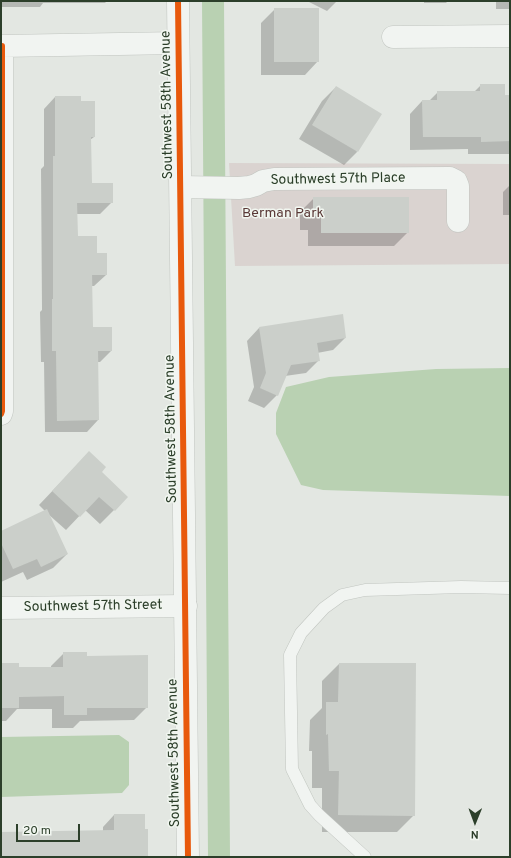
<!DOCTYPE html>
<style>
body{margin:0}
#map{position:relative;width:511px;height:858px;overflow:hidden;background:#e3e7e2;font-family:Overpass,sans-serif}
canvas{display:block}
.frame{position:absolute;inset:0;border:2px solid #2c3f2a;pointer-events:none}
.north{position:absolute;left:455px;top:802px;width:40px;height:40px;-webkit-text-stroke:3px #f1f6f0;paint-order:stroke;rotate:181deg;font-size:11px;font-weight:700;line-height:16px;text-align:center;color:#2c3f2a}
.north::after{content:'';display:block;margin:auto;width:14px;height:18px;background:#2c3f2a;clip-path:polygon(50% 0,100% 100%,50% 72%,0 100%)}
.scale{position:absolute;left:16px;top:824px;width:64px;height:18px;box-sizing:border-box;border:2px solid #2c3f2a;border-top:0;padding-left:5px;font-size:12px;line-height:14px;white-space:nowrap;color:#2c3f2a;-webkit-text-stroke:3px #f1f6f0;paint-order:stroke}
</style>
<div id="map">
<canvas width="511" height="858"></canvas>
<div class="frame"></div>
<div class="north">N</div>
<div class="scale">20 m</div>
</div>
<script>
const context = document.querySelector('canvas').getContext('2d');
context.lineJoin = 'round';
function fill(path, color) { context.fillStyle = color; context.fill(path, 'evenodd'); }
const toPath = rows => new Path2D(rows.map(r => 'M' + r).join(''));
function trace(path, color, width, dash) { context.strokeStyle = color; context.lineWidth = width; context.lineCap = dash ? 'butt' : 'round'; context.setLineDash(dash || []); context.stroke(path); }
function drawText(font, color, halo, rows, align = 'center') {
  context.font = font + ' Overpass,sans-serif'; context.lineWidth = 3; context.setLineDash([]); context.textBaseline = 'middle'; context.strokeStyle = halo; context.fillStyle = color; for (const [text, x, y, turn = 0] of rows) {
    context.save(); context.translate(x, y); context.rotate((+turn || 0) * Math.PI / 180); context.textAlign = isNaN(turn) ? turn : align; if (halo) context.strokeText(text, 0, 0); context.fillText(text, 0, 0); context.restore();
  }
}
fill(toPath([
 [229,163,510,164,510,264,235,266]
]), '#dad3d0');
fill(toPath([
 [510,368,510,496,323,490,301,485,276,434,276,413,286,387,329,377,436,369],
 [119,735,129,742,129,785,122,793,1,797,1,737]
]), '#b9d1b2');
fill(toPath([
 [1,1,107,1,105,3,43,3,40,7,1,7],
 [307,1,337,1,327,11],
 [424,1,448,1,446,3,424,3],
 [496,1,510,1,510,9,496,9],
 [275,9,318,61,305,75,261,75,261,23],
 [481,85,504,96,510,96,510,154,468,154,468,149,410,150,410,114,422,101,429,101,438,92,474,92],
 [336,87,357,152,344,165,299,139,322,101],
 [55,97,80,102,94,137,90,140,91,184,112,202,100,214,76,214,77,237,96,254,106,275,94,286,91,286,92,328,111,351,100,362,97,362,98,420,87,432,45,432,44,362,41,362,40,312,42,310,41,169,44,166,44,109],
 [510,185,510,215,503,215,503,192],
 [314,198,408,232,394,246,308,246,308,230,300,230,300,212],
 [259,328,345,338,333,350,317,353,319,360,306,373,285,376,277,395,264,408,248,401,254,387,247,341],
 [76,466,100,472,127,497,100,524,85,510,66,530,48,514,67,554,53,568,27,580,23,572,1,582,1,532,45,511,39,505],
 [64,653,86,657,147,707,134,720,80,721,73,728,52,728,52,709,17,709,6,721,1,721,1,664,18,668,51,668,51,666],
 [339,664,415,664,414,815,397,832,322,832,322,788,312,788,312,751,309,751,310,720,322,708,322,681],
 [114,815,144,830,147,857,1,857,1,833,103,831,103,827]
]), '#0003');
trace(toPath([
 [213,1,219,857]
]), '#b9d1b2', 22);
fill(toPath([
 [274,8,319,8,319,62,274,62],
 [480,84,505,84,505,95,510,95,510,141,481,142,481,137,423,137,422,100,437,100,437,91,480,91],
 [336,86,382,114,358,152,312,125],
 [55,96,81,96,81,101,95,101,95,137,91,137,92,183,113,183,113,203,77,203,78,236,97,236,97,253,107,253,107,275,92,275,93,327,112,327,112,351,98,351,99,420,57,421,56,351,52,351,52,299,53,299,53,156,55,156],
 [313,197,409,197,409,233,321,233,321,216,313,216],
 [343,314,346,338,317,343,320,361,291,365,278,396,260,388,266,373,259,327],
 [89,451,106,467,102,472,128,497,115,511,99,497,80,517,52,491],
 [47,509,68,554,41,567,37,559,13,569,1,543,1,531],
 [63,652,87,652,87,656,148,655,148,708,87,708,87,715,64,715,64,696,19,697,19,708,1,708,1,663,19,663,19,667,63,667],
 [339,663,416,663,415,816,338,815,339,771,329,771,328,734,326,735,326,702,338,702],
 [114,814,145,814,145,829,148,829,148,857,1,857,1,832,114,830]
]), '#cbcfca');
const service = toPath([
 [365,857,319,815,310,805,292,769,290,655,301,633,324,608,342,595,365,590,461,587,510,588]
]);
const minor = toPath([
 [393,37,510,36],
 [1,46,178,43],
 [181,187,239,188,249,187,256,185,263,181,274,179,450,178,456,181,458,186,458,221],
 [1,414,2,411,2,46],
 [1,608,186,606]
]);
const tertiary = toPath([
 [178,1,188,857]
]);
trace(service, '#c1c5c0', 13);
trace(minor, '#c1c5c0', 23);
trace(tertiary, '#c1c5c0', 23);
trace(service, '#f1f4f1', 12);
trace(minor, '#f1f4f1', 22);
trace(tertiary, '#f1f4f1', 22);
trace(toPath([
 [178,1,188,857],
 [1,414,2,411,2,46]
]), '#e8590c', 6);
drawText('14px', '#2c3f2a', '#f1f6f0', [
 ["Southwest 58th Avenue",168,105,-91],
 ["Southwest 57th Place",338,180,-1],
 ["Southwest 58th Avenue",172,429,-91],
 ["Southwest 57th Street",93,607,-1],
 ["Southwest 58th Avenue",175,753,-91]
]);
drawText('14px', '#5a3937', '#f1f6f0', [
 ["Berman Park",283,214]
]);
</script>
